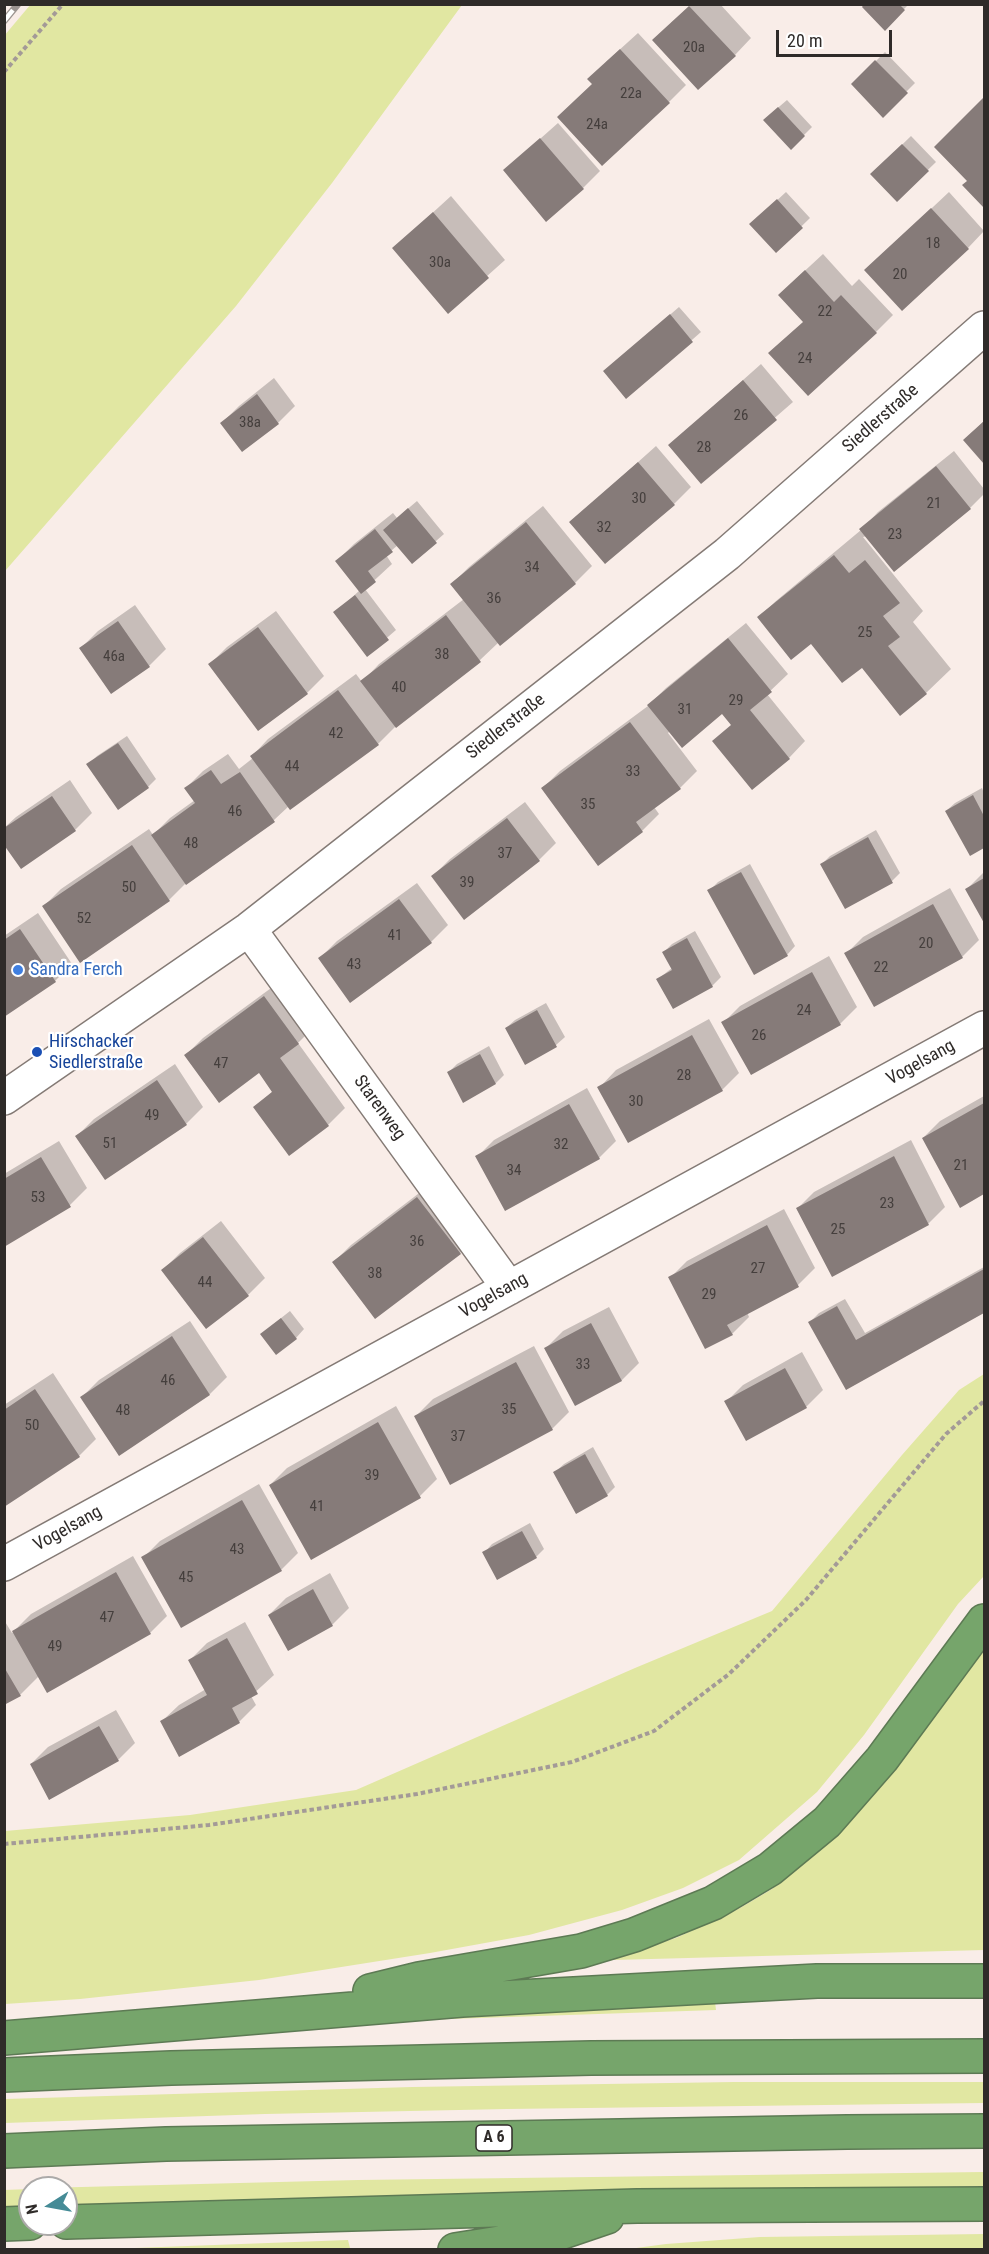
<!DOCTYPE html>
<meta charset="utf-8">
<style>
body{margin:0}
#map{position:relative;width:989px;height:2254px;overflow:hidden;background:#f9ede8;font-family:"Roboto Condensed",sans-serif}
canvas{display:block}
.frame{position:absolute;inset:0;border:6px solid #2f2b29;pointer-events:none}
.north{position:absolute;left:18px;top:2176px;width:60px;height:60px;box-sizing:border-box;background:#fff;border:2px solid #acaaa9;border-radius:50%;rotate:259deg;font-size:16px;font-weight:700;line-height:24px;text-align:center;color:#2f2b29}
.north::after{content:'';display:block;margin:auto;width:21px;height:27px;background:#458b96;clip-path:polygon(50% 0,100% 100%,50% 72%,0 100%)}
.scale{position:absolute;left:776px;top:30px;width:116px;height:27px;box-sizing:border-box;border:3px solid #2f2b29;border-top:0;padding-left:8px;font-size:18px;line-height:21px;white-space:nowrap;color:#2f2b29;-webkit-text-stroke:4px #fff;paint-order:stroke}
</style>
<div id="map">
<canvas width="989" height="2254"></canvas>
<div class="frame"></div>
<div class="north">N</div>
<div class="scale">20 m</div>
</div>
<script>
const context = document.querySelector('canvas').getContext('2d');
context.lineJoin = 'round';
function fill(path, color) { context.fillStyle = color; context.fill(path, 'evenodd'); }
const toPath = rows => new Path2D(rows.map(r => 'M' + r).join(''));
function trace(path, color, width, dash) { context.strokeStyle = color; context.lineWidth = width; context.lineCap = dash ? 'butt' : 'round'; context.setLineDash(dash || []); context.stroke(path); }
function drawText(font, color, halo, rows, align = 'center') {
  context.font = font + ' "Roboto Condensed",sans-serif'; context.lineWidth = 4.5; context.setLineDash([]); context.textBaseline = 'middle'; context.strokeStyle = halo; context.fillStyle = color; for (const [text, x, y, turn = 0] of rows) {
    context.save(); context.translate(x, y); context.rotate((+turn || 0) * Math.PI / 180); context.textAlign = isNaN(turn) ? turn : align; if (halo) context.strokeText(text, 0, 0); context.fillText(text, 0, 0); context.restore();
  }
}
fill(toPath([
 [31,4,462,5,332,183,236,306,5,571,4,36],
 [984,1374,984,1576,958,1604,864,1735,817,1792,739,1860,683,1888,622,1910,529,1935,430,1953,259,1980,80,1999,5,2004,5,1831,190,1815,356,1790,635,1668,772,1611,902,1455,959,1390],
 [984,1639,984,1950,614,1960,614,1957,676,1938,740,1908,772,1889,819,1851,842,1828],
 [715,2002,716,2010,421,2020,423,2015],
 [734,2082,984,2082,984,2103,507,2109,265,2114,5,2123,5,2099,412,2087],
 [984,2172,984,2191,66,2207,66,2188,42,2188,358,2180],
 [30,2189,30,2209,5,2209,4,2190],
 [984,2234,984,2250,629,2249,666,2244,760,2237],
 [348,2240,350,2248,340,2250,108,2249]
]), '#e1e7a2');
fill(toPath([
 [692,4,720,4,751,38,735,55,671,23],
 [866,4,909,4,904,9],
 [638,33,686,85,669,102,594,84,606,62],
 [885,52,915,83,883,115,853,84],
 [984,99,984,206,964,185,969,180,936,147],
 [787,100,812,127,791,148,773,112],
 [558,123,600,171,583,188,505,170],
 [911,136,936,162,897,200,872,174],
 [786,192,810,218,776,251,760,216],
 [949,192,984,231,968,248,884,253],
 [451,196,505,260,448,311,394,248],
 [823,254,852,286,859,279,893,315,876,332,804,321,797,278],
 [679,307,701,332,627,397,614,363],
 [761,364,793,402,701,482,670,445],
 [274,378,295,406,278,423,243,450,222,423,239,406],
 [984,421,984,462,965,440],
 [656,446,691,487,674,504,571,522],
 [954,451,984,489,984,494,970,508,863,537,923,611,913,622,951,669,926,693,862,666,759,617,776,601,861,530,878,512],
 [417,501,444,534,412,562,398,545,386,555,392,564,365,589,396,630,367,655,335,613,360,590,337,561,354,544,393,513,397,518],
 [543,506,592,566,575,583,499,642,480,660,396,726,378,744,289,806,274,820,186,883,169,900,44,906,61,889,149,829,153,835,170,818,195,800,186,788,203,771,228,754,239,769,253,758,252,756,268,739,356,674,362,682,379,664,464,599,452,584,469,567],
 [135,605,166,649,149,666,81,648,98,631],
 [276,611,324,676,307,693,210,664,227,647],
 [746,623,788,674,767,694,805,741,789,758,732,724,723,712,670,731,668,733,697,771,680,788,654,807,659,814,642,831,543,788,560,771,648,706,666,688],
 [127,736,156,779,148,787,88,765,97,756],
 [70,780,92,813,75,830,4,828,16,817],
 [982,788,984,793,984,846,970,854,946,811,955,803],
 [525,802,556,843,539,860,465,917,433,876,450,859],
 [876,830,900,873,892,881,822,864,830,856],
 [750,864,795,946,787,955,709,891,718,882],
 [984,872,984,920,967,889],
 [417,883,448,925,431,942,320,958,337,941],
 [950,888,979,940,962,957,846,954,863,937],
 [38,913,72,964,55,981,4,1015,4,936],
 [695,931,721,977,712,986,658,979,672,968,664,952,672,944],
 [829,956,857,1007,840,1024,723,1023,740,1006],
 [282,980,315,1026,298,1043,345,1108,328,1125,255,1107,273,1091,259,1071,186,1055,203,1038],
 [546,1003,565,1037,556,1045,525,1062,506,1028,515,1020],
 [709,1019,739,1073,722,1090,599,1088,616,1070],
 [489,1046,504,1075,496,1083,464,1101,449,1072,457,1064],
 [175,1064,203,1107,186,1124,105,1178,77,1136,94,1119],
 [587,1088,616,1141,599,1158,477,1157,494,1140],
 [984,1096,984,1193,961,1206,923,1138,940,1121],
 [911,1140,945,1207,928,1224,832,1275,797,1209,814,1192],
 [59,1141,87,1188,70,1205,4,1245,4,1174],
 [435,1181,477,1236,460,1253,334,1262,351,1245],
 [784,1209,815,1268,798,1285,747,1312,749,1317,732,1334,670,1278,687,1261],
 [221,1221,265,1278,248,1295,163,1270,180,1253],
 [984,1267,984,1311,846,1388,810,1322,819,1313,845,1299,865,1333],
 [609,1307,639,1363,622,1380,575,1404,546,1348,563,1331],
 [290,1311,304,1329,296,1338,271,1326],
 [190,1321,227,1377,210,1394,120,1454,82,1397,99,1380],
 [534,1346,569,1412,552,1429,416,1416,433,1399],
 [802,1352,823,1390,806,1407,726,1402,743,1385],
 [53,1373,96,1439,79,1456,4,1505,4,1405],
 [396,1406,437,1479,420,1496,270,1485,287,1468],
 [593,1447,615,1487,607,1495,555,1472,564,1464],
 [259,1484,298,1553,281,1570,143,1558,160,1541],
 [530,1523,544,1549,536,1557,484,1553,492,1544],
 [133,1556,167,1616,150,1633,39,1676,20,1695,4,1704,4,1620,12,1633,31,1614],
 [330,1573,349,1608,332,1625,288,1649,269,1615,286,1598],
 [245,1622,274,1675,251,1696,256,1705,239,1722,161,1722,179,1705,206,1689,190,1660,207,1643],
 [116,1710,135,1743,118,1760,31,1764,48,1747]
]), '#0003');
fill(toPath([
 [864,4,899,4,905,10,885,31,862,7],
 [689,6,736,56,698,90,652,40],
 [620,49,670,103,602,166,557,117,592,84,587,79],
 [875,60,908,93,883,118,851,84],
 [984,97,984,208,962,185,967,181,934,147],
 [778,107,805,136,791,150,763,120],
 [540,138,584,189,546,222,503,170],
 [902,144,929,171,897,202,870,174],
 [777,199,803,228,776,253,749,224],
 [931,208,969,249,902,311,864,270],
 [433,212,489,278,448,314,392,248],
 [805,270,834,302,841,295,877,333,808,396,768,353,803,322,778,295],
 [670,314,693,342,626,399,603,371],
 [743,380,777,420,701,484,668,445],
 [257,394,279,424,242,452,220,423],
 [984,421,984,464,963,440],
 [638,462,675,505,605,564,569,522],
 [936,466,971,509,894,572,859,529],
 [408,508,437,543,412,564,383,530],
 [526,522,576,584,500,646,450,584],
 [375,529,393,552,368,571,376,582,361,594,335,561],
 [834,555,849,573,865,560,900,603,883,616,900,637,888,646,927,694,900,716,862,668,842,683,811,644,791,660,757,617],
 [355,595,389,640,367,657,333,612],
 [446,615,481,662,396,728,360,681],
 [118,621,150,667,111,694,79,648],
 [258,627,308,694,258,731,208,664],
 [728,638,772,692,750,710,790,759,752,790,712,741,731,725,722,714,682,748,647,705],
 [338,690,379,745,290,810,250,756],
 [630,722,681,789,636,822,643,832,598,866,541,788],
 [118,743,149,788,118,810,86,764],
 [211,770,221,784,240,772,275,822,186,885,151,835,195,803,184,788],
 [973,795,984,816,984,848,970,856,945,811],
 [52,796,76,831,21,869,4,845,4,828],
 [507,818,540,861,464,920,431,876],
 [868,837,893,883,845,909,820,864],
 [132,845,170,901,80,963,42,906],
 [741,872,788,956,754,975,707,890],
 [984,878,984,923,965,889],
 [399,899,432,943,350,1003,318,958],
 [933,904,963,958,874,1007,844,953],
 [20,929,56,982,4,1017,4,940],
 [687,938,713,987,673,1009,656,979,672,970,662,952],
 [812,972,841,1025,751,1075,721,1022],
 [264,996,299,1044,280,1058,329,1126,289,1156,253,1107,272,1092,259,1073,219,1103,184,1055],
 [537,1010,557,1047,525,1065,505,1028],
 [692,1035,723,1091,628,1143,597,1087],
 [480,1054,496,1084,463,1103,447,1072],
 [157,1080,187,1125,105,1180,75,1136],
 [984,1103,984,1194,960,1208,922,1138],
 [569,1104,600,1159,505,1211,475,1156],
 [894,1156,929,1225,832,1277,796,1208],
 [41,1157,71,1207,4,1247,4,1179],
 [417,1197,461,1254,375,1319,332,1262],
 [767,1225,799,1287,727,1325,733,1335,705,1349,668,1277],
 [203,1237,249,1296,206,1329,161,1270],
 [984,1269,984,1313,846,1390,808,1322,837,1306,856,1340],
 [281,1318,297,1339,276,1355,260,1334],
 [591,1323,622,1381,575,1406,544,1348],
 [172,1336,210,1395,119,1456,80,1397],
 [516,1362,553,1430,450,1485,414,1416],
 [785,1368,807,1408,746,1441,724,1401],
 [35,1389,80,1457,4,1507,4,1410],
 [378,1422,421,1498,311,1560,269,1485],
 [585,1454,608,1496,576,1514,553,1472],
 [242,1500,282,1571,181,1628,141,1557],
 [522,1531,537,1558,497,1580,482,1552],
 [116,1572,151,1634,47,1693,12,1631],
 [313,1589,333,1626,288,1651,268,1615],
 [227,1638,258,1694,232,1708,240,1723,179,1757,160,1721,207,1695,188,1660],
 [4,1667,21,1696,4,1705],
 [99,1726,119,1761,49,1800,30,1764]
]), '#867b79');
const minor = toPath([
 [249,929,509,1288],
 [4,1098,249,929,727,554,984,328],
 [4,1564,984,1028]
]);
const highway = toPath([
 [370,1991,419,1979,581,1951,634,1935,713,1903,770,1869,827,1822,882,1759,984,1621],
 [4,2038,462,2000,817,1981,984,1981],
 [4,2075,171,2068,591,2058,984,2056],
 [4,2151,166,2144,847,2132,984,2131],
 [66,2222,637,2206,984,2204],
 [4,2224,30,2223],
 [455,2250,557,2234,607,2217]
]);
trace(minor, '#847a75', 36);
trace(highway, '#5d7a54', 36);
trace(toPath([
 [4,72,63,4],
 [4,1844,209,1825,417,1794,572,1762,654,1731,729,1674,806,1600,946,1434,984,1401]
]), '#a39a97', 4, [4.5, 3]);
trace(minor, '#fff', 33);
trace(highway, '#76a56b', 33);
const rail = toPath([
 [4,21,18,4]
]);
trace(rail, '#9d9591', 7);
trace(rail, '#fff', 4.5, [14]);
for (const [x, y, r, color] of [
 [18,970,6,"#3f7fe0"],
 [37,1052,6,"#1a4fb4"]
]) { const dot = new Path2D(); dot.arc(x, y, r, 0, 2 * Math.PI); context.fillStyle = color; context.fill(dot); trace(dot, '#fff', 2); }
drawText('15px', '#453f3d', null, [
 ["20a",694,48],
 ["22a",631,94],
 ["24a",597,125],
 ["18",933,244],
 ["30a",440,263],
 ["20",900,275],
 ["22",825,312],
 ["24",805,359],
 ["26",741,416],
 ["38a",250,423],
 ["28",704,448],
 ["30",639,499],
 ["21",934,504],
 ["32",604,528],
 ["23",895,535],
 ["34",532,568],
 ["36",494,599],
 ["25",865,633],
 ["38",442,655],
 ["46a",114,657],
 ["40",399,688],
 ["29",736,701],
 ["31",685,710],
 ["42",336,734],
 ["44",292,767],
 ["33",633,772],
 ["35",588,805],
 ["46",235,812],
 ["48",191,844],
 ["37",505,854],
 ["39",467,883],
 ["50",129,888],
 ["52",84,919],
 ["41",395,936],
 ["20",926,944],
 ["43",354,965],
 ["22",881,968],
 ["24",804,1011],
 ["26",759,1036],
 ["47",221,1064],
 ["28",684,1076],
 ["30",636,1102],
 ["49",152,1116],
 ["51",110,1144],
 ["32",561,1145],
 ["21",961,1166],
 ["34",514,1171],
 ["53",38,1198],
 ["23",887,1204],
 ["25",838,1230],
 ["36",417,1242],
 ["27",758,1269],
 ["38",375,1274],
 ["44",205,1283],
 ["29",709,1295],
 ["33",583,1365],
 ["46",168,1381],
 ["35",509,1410],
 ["48",123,1411],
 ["50",32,1426],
 ["37",458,1437],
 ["39",372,1476],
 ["41",317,1507],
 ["43",237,1550],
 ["45",186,1578],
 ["47",107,1618],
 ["49",55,1647]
]);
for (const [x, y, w] of [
 [494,2138,36]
]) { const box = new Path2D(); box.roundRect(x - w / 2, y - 13, w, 26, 4.5); context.fillStyle = '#fff'; context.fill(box); trace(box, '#2f2b29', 1.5); }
drawText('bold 16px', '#2f2b29', null, [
 ["A 6",494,2138]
]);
drawText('18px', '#2f2b29', '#fff', [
 ["Siedlerstraße",881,419,-41],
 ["Siedlerstraße",506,727,-38],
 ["Vogelsang",921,1063,-29],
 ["Starenweg",379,1108,54],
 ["Vogelsang",494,1296,-29],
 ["Vogelsang",68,1529,-29]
]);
drawText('18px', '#366cbe', '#fff', [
 ["Sandra Ferch",30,970]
], 'left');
drawText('18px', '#164399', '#fff', [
 ["Hirschacker",49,1042],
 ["Siedlerstraße",49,1063]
], 'left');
</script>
